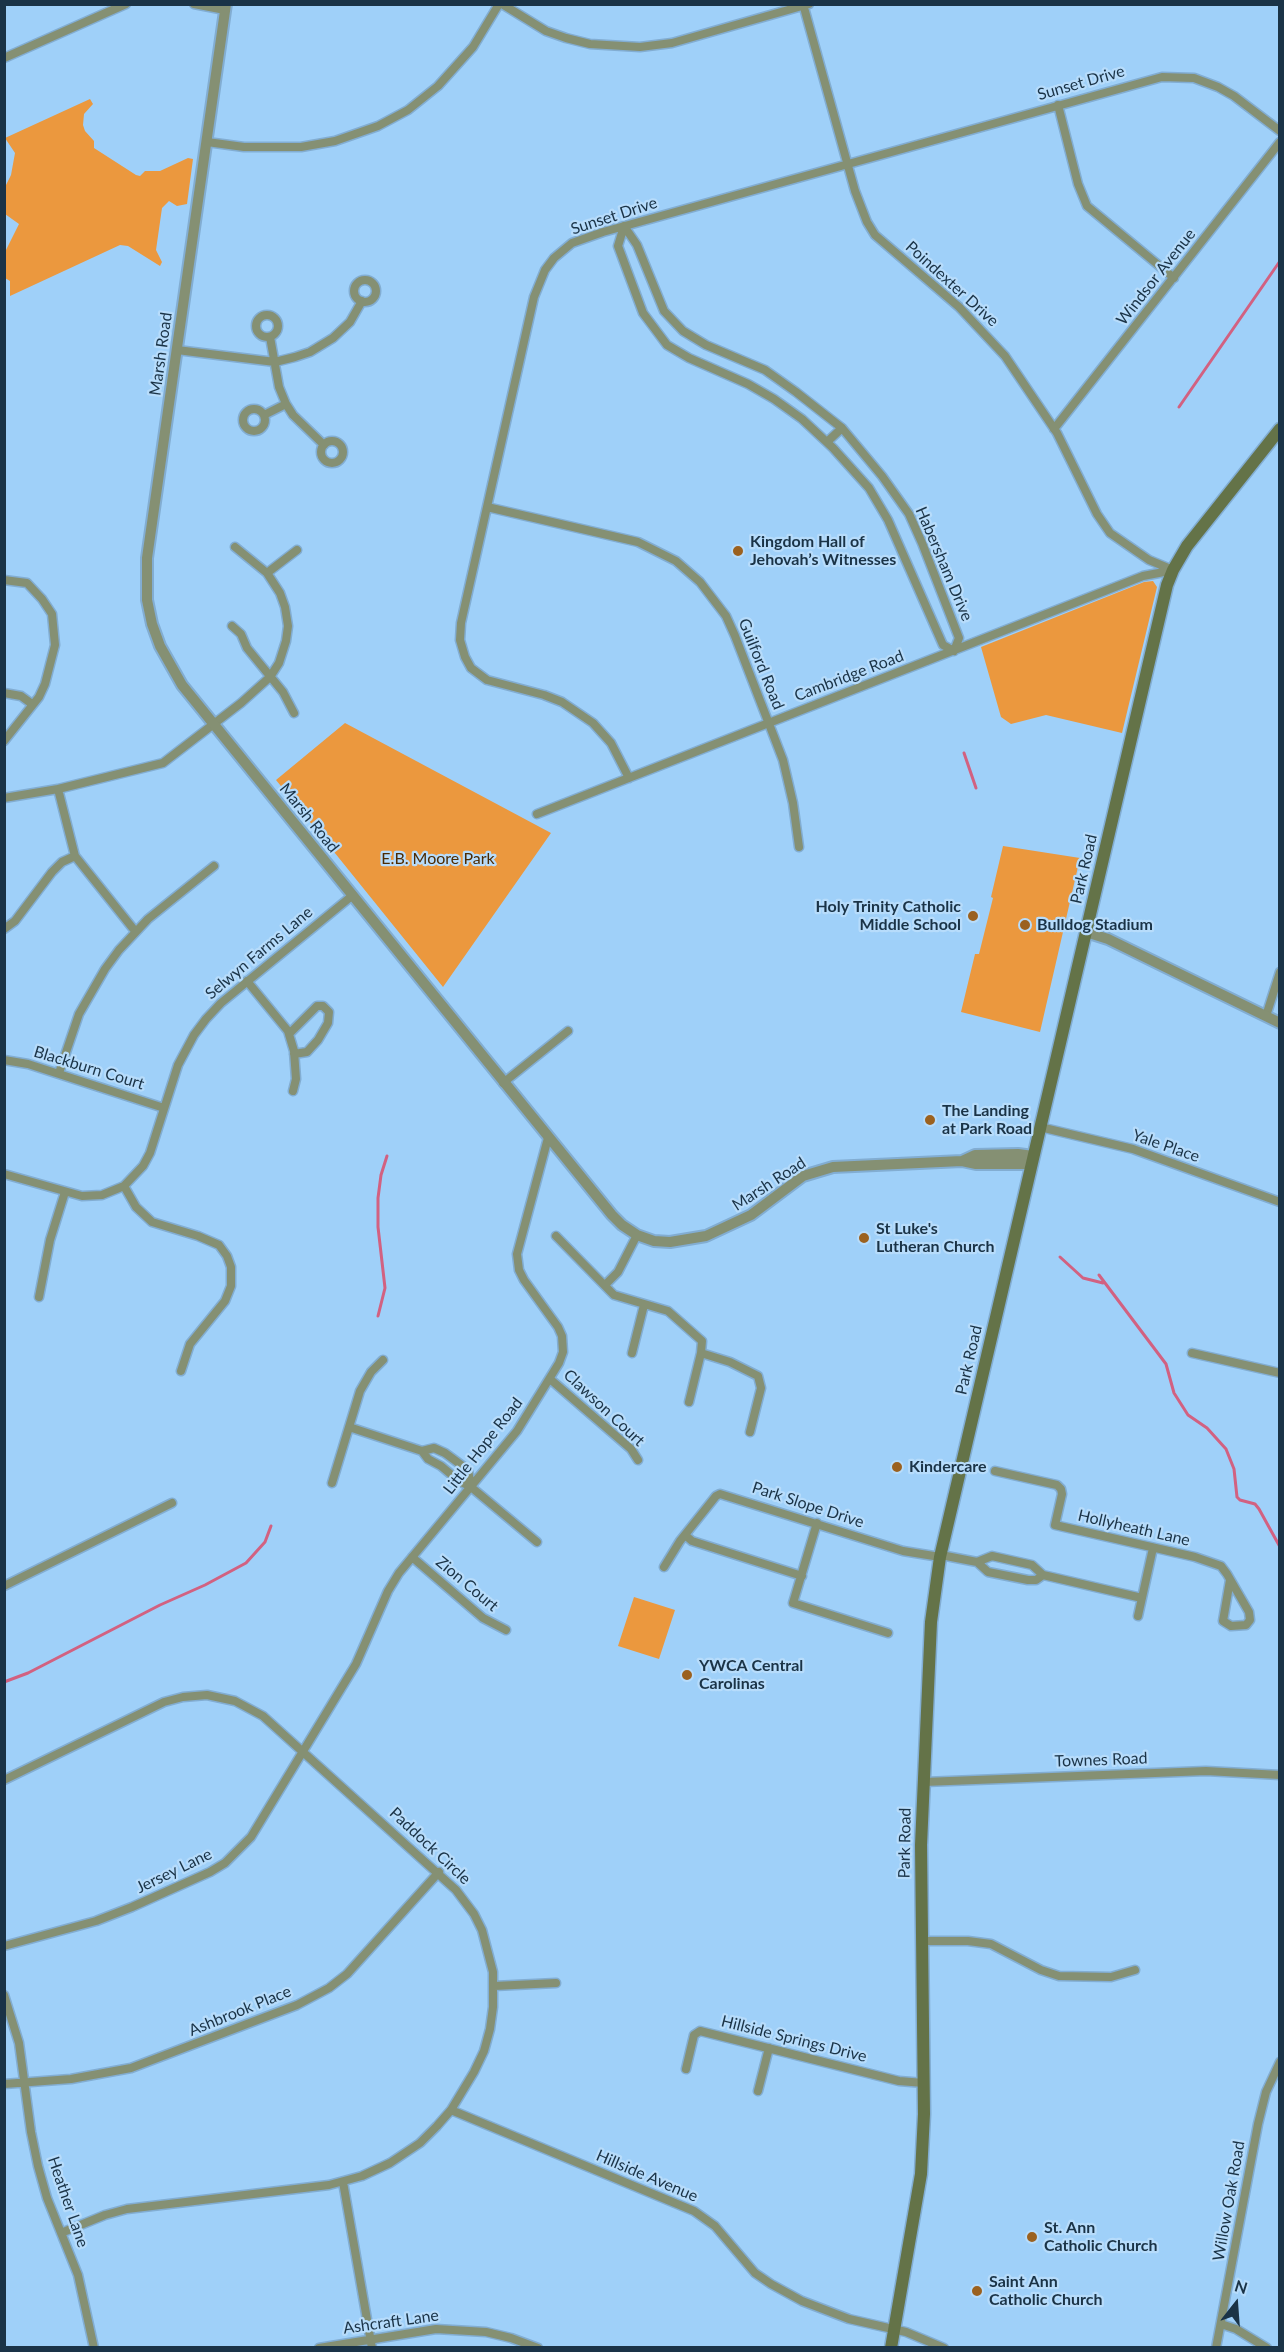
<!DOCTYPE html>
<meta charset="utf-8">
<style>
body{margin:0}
#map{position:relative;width:1284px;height:2352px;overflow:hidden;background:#9fd0f9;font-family:Lato,sans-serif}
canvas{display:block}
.frame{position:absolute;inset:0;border:6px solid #1a3347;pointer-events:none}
.north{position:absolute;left:1206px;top:2274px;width:60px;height:60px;-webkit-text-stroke:4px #b7dcfb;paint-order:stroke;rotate:17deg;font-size:16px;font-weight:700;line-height:24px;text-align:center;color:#1a3347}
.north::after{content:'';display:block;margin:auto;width:21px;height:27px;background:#1a3347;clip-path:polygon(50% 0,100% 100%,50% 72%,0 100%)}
</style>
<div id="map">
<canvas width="1284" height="2352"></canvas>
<div class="frame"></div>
<div class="north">N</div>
</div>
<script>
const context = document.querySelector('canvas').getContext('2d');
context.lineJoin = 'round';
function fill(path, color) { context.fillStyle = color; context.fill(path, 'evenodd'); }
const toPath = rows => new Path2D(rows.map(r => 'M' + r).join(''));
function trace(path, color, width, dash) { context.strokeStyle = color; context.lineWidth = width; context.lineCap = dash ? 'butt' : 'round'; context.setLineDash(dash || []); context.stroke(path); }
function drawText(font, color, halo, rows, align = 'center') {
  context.font = font + ' Lato,sans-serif'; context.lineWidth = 4.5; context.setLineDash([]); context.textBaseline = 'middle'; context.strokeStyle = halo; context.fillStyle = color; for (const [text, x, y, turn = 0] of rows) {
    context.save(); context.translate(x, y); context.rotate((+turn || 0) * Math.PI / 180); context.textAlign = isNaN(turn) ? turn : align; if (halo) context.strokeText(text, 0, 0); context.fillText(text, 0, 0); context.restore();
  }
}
fill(toPath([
 [90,99,93,104,84,114,83,125,85,131,94,141,94,148,136,175,140,176,145,171,160,171,188,158,193,159,187,204,177,206,169,201,162,208,156,250,162,262,160,266,128,246,120,245,10,296,10,281,5,278,5,252,19,224,5,214,5,187,11,175,15,153,5,138],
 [1153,581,1157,587,1122,733,1046,715,1011,724,1001,717,981,647,1144,582],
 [345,723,551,833,443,987,276,780],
 [1003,846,1080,858,1040,1032,961,1012,975,954,979,954,993,898,991,897],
 [634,1597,675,1610,659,1659,618,1646]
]), '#eb983e');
trace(toPath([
 [1179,407,1280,261],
 [964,753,976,788],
 [1060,1257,1083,1278,1103,1283],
 [1099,1275,1166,1364,1174,1393,1188,1415,1207,1428,1226,1449,1234,1469,1237,1497,1240,1500,1255,1504,1259,1509,1280,1547],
 [378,1316,385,1288,378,1227,378,1198,381,1175,387,1156],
 [4,1682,28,1673,160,1605,205,1585,246,1563,265,1542,271,1526]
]), '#d26181', 3);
const minor = toPath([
 [194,4,225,10],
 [502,4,546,31,566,38,590,44,640,47,672,43,809,4],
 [803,4,855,191,867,222,875,235,959,307,1005,356,1057,433,1097,514,1110,533,1149,560,1173,570],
 [4,58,126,4],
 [1058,105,1078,184,1087,206,1174,278],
 [207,142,244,147,301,147,335,141,378,126,408,110,438,86,473,47,499,4],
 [624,226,637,245,664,311,683,331,706,345,765,370,796,392,842,428,882,476,909,514,922,543,959,638,954,651,943,645,888,520,869,488,833,448,802,419,774,399,748,384,689,358,667,345,643,313,618,246,624,226],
 '354 291a11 11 0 1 1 22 0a11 11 0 1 1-22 0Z',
 '256 326a11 11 0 1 1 22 0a11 11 0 1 1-22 0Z',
 [270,337,279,387,286,404,293,415,324,445],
 [177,350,275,362,295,357,310,352,333,338,350,322,362,301],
 '243 420a11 11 0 1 1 22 0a11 11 0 1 1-22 0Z',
 [264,415,286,404],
 [1054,429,1280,142],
 '321 452a11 11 0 1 1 22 0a11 11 0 1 1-22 0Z',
 [827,442,842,428],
 [487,507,638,542,676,561,700,582,726,616,735,636,783,760,793,803,799,847],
 [267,573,297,550],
 [4,580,27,583,42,599,52,614,55,645,45,684,39,697,4,741],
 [232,626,241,634,247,648,283,692,294,713],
 [4,693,21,696,32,704],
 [629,778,611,743,593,723,562,702,544,695,487,680,471,668,465,657,460,640,461,623,534,297,545,270,554,258,572,243,603,232,1162,77,1194,78,1218,87,1234,96,1280,131],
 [58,789,75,856,135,931],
 [4,798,58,789,163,763,241,703,270,677,279,663,286,641,288,626,285,607,280,593,267,573,235,547],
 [537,814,1143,576,1169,571],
 [4,929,15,921,52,872,62,862,75,856],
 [247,981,288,1031,294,1051,296,1079,293,1091],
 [1266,1016,1280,972],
 [289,1034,317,1006,323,1006,329,1012,328,1023,318,1040,307,1052,294,1054],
 [4,1060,28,1064,164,1108],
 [59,1073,79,1014,105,969,119,950,148,919,214,866],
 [503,1083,568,1031],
 [1040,1127,1133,1149,1280,1202],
 [4,1174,82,1196,102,1195,124,1186,143,1166,150,1153,178,1065,194,1035,206,1019,221,1003,353,895],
 [124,1186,136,1207,152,1222,198,1236,219,1245,227,1256,231,1267,231,1286,225,1301,190,1344,181,1371],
 [556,1236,614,1295,668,1311,702,1341,701,1353,689,1402],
 [605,1285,618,1272,637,1235],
 [39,1297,50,1240,65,1192],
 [632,1353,644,1305],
 [701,1353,730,1362,758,1376,761,1388,750,1432],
 [1192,1353,1280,1373],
 [550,1379,631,1449,638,1460],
 [349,1427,422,1451],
 [995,1471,1057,1485,1061,1489,1062,1494,1055,1525,1195,1557,1221,1566,1227,1574,1249,1612,1250,1620,1246,1625,1231,1626,1223,1621,1230,1580],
 [332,1483,360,1391,371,1372,383,1360],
 [471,1487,468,1470,445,1453,434,1448,422,1451,428,1459,441,1466,459,1481,471,1487,537,1542],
 [817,1523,793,1603,888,1633],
 [685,1535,692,1541,802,1576],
 [941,1555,977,1562,988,1572,1028,1580,1036,1580,1043,1575,1142,1598],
 [412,1557,483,1618,506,1630],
 [977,1562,992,1556,1032,1565,1043,1575],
 [664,1567,680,1541,716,1496,720,1494,903,1551,940,1557],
 [4,1586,172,1503],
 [1138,1616,1153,1548],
 [4,1780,164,1702,183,1697,207,1695,235,1701,263,1716,456,1890,474,1914,482,1930,493,1972,493,2007,490,2029,484,2051,474,2072,451,2110,437,2126,420,2143,390,2163,362,2176,329,2185,127,2209,105,2215,61,2233],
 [924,1782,1206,1771,1280,1775],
 [922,1941,968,1941,991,1944,1041,1970,1059,1976,1111,1977,1135,1970],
 [4,1946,96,1921,132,1907,210,1872,225,1863,251,1837,356,1664,388,1591,399,1573,517,1431,559,1363,563,1352,562,1336,558,1327,524,1280,519,1270,517,1254,548,1138],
 [494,1986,556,1983],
 [4,1995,19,2043,31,2132,38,2166,47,2198,78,2275,94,2348],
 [686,2069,694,2035,700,2031,899,2081,924,2083],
 [4,2084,71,2079,131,2068,297,2005,329,1988,347,1974,439,1872],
 [758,2091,769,2048],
 [451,2110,694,2211,715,2226,755,2273,771,2284,802,2301,849,2319,906,2332,944,2348],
 [343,2182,372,2348],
 [1221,2324,1236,2329,1267,2348],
 [319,2348,436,2329,486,2332,511,2338,538,2348],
 [1216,2348,1258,2124,1266,2092,1280,2062]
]);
const tertiary = toPath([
 [226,4,147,558,147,600,152,624,160,646,182,685,612,1215,622,1225,637,1235,654,1241,670,1242,706,1236,751,1215,803,1176,833,1167,962,1161,976,1164,1031,1164],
 [1086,932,1108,939,1280,1023],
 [962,1161,975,1155,1018,1154,1033,1156]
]);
const secondary = toPath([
 [891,2348,921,2174,924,2114,921,1845,931,1622,940,1557,1167,585,1173,570,1187,546,1280,429]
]);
trace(minor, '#82add2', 11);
trace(tertiary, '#82add2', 14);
trace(secondary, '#82add2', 15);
trace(minor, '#859073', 8);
trace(tertiary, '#859073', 10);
trace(secondary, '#647348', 12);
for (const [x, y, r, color] of [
 [738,551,6,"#9b611f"],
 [973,916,6,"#9b611f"],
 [1025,925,6,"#9b611f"],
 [930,1120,6,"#9b611f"],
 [864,1238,6,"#9b611f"],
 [897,1467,6,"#9b611f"],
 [687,1675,6,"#9b611f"],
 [1032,2237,6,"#9b611f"],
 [977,2291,6,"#9b611f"]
]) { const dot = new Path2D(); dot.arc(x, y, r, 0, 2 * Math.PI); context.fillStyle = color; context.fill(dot); trace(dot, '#b7dcfb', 2); }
drawText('16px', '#1a3347', '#b7dcfb', [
 ["Sunset Drive",1081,83,-16],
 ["Sunset Drive",614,216,-18],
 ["Windsor Avenue",1156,277,-52],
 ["Poindexter Drive",952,284,42],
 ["Marsh Road",161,354,-82],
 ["Habersham Drive",944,564,67],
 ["Guilford Road",761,664,68],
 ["Cambridge Road",849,676,-21],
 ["Marsh Road",309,818,51],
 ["Park Road",1084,869,-77],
 ["Selwyn Farms Lane",259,953,-40],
 ["Blackburn Court",89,1068,17],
 ["Yale Place",1166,1146,19],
 ["Marsh Road",769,1184,-33],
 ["Park Road",969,1360,-77],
 ["Clawson Court",604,1408,43],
 ["Little Hope Road",483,1446,-52],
 ["Park Slope Drive",808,1505,18],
 ["Hollyheath Lane",1134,1528,13],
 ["Zion Court",467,1584,40],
 ["Townes Road",1101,1760,-2],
 ["Park Road",905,1843,-89],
 ["Paddock Circle",430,1846,43],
 ["Jersey Lane",174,1871,-26],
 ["Ashbrook Place",240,2011,-22],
 ["Hillside Springs Drive",794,2039,14],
 ["Hillside Avenue",647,2176,23],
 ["Willow Oak Road",1229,2201,-80],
 ["Heather Lane",68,2202,71],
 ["Ashcraft Lane",391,2322,-8]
]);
drawText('bold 16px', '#1a3347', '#b7dcfb', [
 ["Kingdom Hall of",750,542],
 ["Jehovah’s Witnesses",750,560],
 ["Holy Trinity Catholic",961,907,"right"],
 ["Middle School",961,925,"right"],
 ["Bulldog Stadium",1037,925],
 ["The Landing",942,1111],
 ["at Park Road",942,1129],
 ["St Luke's",876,1229],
 ["Lutheran Church",876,1247],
 ["Kindercare",909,1467],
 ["YWCA Central",699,1666],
 ["Carolinas",699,1684],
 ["St. Ann",1044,2228],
 ["Catholic Church",1044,2246],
 ["Saint Ann",989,2282],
 ["Catholic Church",989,2300]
], 'left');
drawText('16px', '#4c2b03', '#b7dcfb', [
 ["E.B. Moore Park",438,859]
]);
</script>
